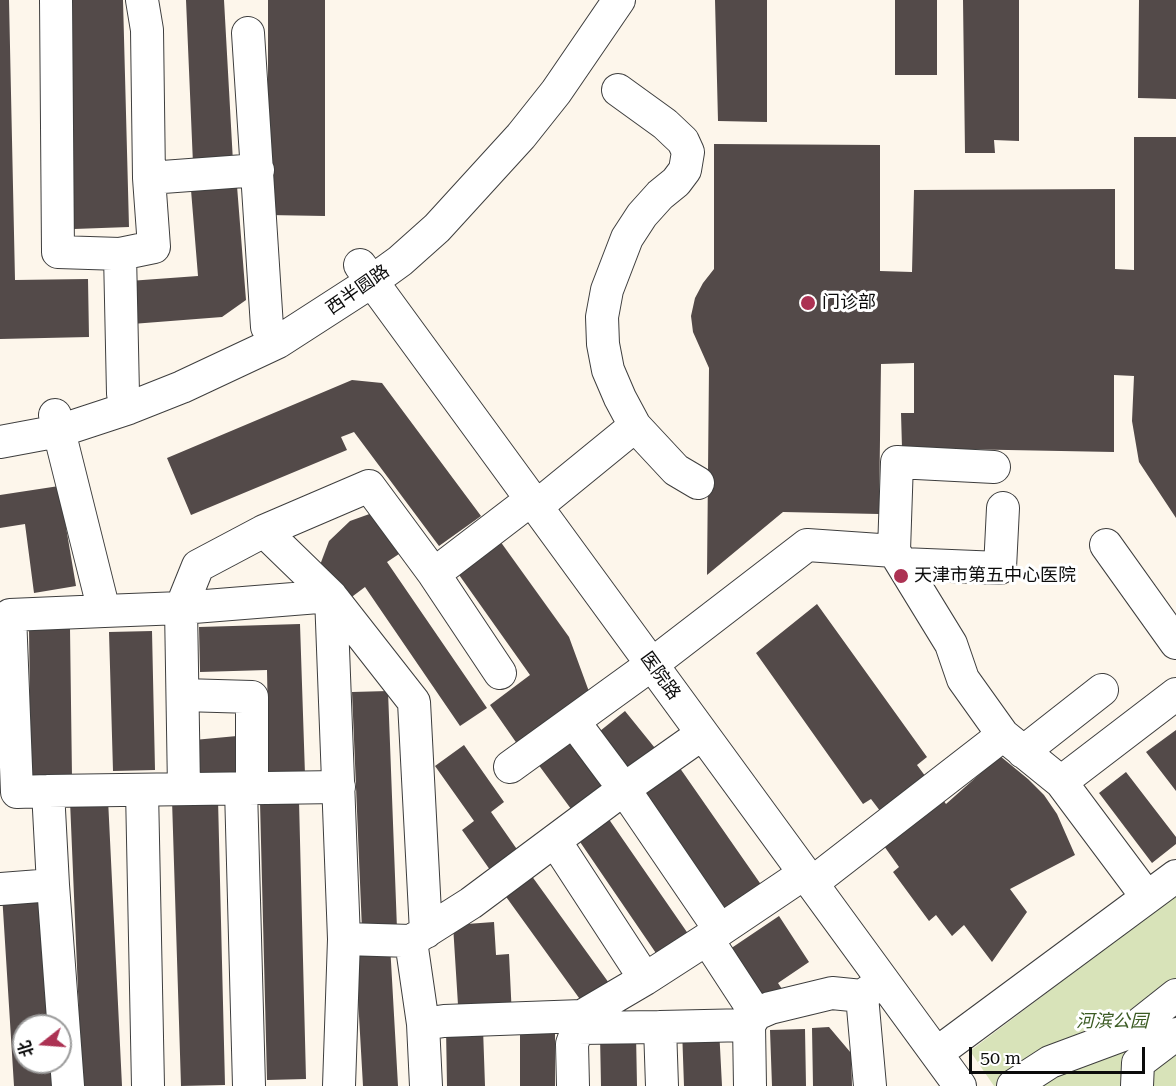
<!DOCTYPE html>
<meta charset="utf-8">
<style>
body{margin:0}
#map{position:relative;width:1176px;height:1086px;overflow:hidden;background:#fdf6eb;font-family:"Roboto Serif","Noto Sans SC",serif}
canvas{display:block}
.north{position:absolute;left:12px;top:1014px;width:60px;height:60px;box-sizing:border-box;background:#fff;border:2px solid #9d9d9d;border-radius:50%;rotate:253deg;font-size:16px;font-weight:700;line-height:24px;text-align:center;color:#0b0b0b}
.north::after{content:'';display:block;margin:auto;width:21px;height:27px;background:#ac3253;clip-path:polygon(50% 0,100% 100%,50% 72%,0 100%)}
.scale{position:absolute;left:969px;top:1047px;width:176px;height:27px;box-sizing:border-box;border:3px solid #0b0b0b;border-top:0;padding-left:8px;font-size:18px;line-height:21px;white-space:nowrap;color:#0b0b0b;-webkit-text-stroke:4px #fff;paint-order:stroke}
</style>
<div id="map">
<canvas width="1176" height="1086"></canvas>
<div class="north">北</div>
<div class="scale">50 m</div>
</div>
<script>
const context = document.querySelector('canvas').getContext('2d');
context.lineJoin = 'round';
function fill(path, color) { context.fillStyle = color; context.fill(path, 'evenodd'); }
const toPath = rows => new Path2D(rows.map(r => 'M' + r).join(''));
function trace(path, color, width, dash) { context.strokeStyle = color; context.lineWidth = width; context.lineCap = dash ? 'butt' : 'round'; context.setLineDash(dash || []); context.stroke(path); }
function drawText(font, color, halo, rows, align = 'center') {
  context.font = font + ' "Roboto Serif","Noto Sans SC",serif'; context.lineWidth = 6; context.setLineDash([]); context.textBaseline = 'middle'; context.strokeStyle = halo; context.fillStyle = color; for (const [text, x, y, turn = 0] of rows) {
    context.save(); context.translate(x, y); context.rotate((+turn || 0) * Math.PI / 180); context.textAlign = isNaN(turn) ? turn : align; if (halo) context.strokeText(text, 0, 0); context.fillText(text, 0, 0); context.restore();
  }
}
fill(toPath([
 [1176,895,1176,1086,994,1086,970,1051]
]), '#d8e3b9');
fill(toPath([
 [0,0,9,0,15,280,88,279,89,337,0,339],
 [68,0,123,0,129,227,74,229],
 [186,0,224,0,233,162,193,164],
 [268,0,325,0,325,216,268,215],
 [715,0,767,0,767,122,718,121],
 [895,0,937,0,937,75,895,75],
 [963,0,1019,0,1019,141,994,140,995,153,965,153],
 [1139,0,1176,0,1176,99,1138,98],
 [1134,137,1176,137,1176,518,1139,462,1132,421,1134,376,1114,375,1114,452,902,448,901,413,914,413,914,363,881,364,879,514,783,512,707,575,709,368,693,332,691,316,695,298,703,283,714,269,714,144,880,145,880,271,912,272,914,190,1115,189,1115,269,1134,270],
 [237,186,246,300,222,317,132,324,129,281,198,276,191,190],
 [352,380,382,383,481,516,439,546,354,432,341,437,347,450,191,515,167,458],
 [59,486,76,586,34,593,25,524,0,528,0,495],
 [375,512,402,552,387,562,487,708,460,726,365,587,345,602,320,565,329,541,350,521],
 [500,541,569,637,591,697,520,748,490,705,530,675,457,572],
 [817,604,927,757,917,765,946,804,1000,756,1028,779,1044,795,1057,814,1075,855,1010,889,1027,912,992,962,964,925,952,936,936,915,929,921,893,872,899,867,884,846,899,836,871,799,863,804,756,653],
 [300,624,305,775,269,776,267,670,200,672,199,627],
 [70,628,72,778,31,779,29,629],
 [152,631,155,770,113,771,109,632],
 [388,691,397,929,362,930,352,692],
 [625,711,663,758,637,779,600,731],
 [1176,730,1176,791,1146,752],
 [563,733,606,790,574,813,532,756],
 [237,736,241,781,197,784,194,740],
 [464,745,504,802,491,812,523,858,495,877,462,830,474,821,435,766],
 [675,761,762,886,727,911,640,786],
 [1126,772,1176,837,1176,844,1152,863,1099,793],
 [108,799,122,1086,82,1086,70,801],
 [218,799,225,1085,181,1086,172,800],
 [299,801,306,1079,267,1080,260,802],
 [606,815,691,938,660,959,576,836],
 [526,868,614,990,587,1009,499,887],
 [45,891,53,1026,24,1026,24,1062,55,1062,57,1086,14,1086,2,894],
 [779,916,809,962,778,983,784,992,767,1004,730,949],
 [494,922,496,955,509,954,512,1017,480,1019,479,1004,458,1005,453,925],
 [390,944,398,1086,363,1086,355,946],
 [829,1027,851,1053,852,1086,813,1086,812,1028],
 [446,1028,483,1028,485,1086,447,1086],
 [520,1028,555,1028,555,1086,520,1086],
 [719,1028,722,1086,684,1086,682,1029],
 [805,1029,806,1086,772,1086,770,1030],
 [636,1034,637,1086,601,1086,600,1035]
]), '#534a49');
const minor = toPath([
 [56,0,58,252,120,254],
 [248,33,267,327],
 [618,90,665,124,683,141,688,152,685,170,676,182,660,195,642,215,627,238,607,290,602,317,603,344,608,370,620,398,635,426],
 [149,178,258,170],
 [360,265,960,1086],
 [123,394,120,254,154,247,149,178,147,30,142,0],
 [55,415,104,611,181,608,331,596,344,939,339,1086],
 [0,442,59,431,129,408,182,387,278,342,371,282,400,261,437,228,521,136,556,92,619,0],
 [537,506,635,426,676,470,698,483],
 [264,531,369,486,434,574,532,499],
 [1106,545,1176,643],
 [894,551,951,644,963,679,1003,735],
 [902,564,1000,568,1003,508],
 [434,574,500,673],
 [183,695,252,697,252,788],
 [574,722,624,789,720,930],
 [1023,752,1102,690],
 [510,767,651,665,807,545,894,551,897,462,994,467],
 [184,789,181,608,198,566,264,531,331,596,414,702,426,932],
 [241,789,249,1086],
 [142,790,148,1086],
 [48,791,17,792,10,615,104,611],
 [555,841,645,979],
 [805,873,707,939,756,1014,770,1008,832,993,862,996,883,981],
 [812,883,1003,735,1061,782],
 [53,885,68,1086],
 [0,889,53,885,48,791,339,787],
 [1147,897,1061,782,1176,694],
 [344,939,411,941],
 [862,996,870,1086],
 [423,1024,444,1021,582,1016],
 [749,1025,750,1086],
 [660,1027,749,1025,756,1014],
 [578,1028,660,1027,662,1086],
 [937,1053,1176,876],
 [426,1086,423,1024,411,941,471,903,624,789,702,734],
 [573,1086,572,1044,582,1016,645,979,707,939],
 [1013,1086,1050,1062,1128,1033,1176,995],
 [1137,1086,1138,1063,1176,1034]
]);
trace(minor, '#3e3e3e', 34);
trace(minor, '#fff', 32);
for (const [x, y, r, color] of [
 [808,303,8,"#ac3253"],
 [901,576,8,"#ac3253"]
]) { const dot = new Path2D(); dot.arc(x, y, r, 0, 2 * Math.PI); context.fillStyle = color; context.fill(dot); trace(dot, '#fff', 2); }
drawText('18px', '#0b0b0b', '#fff', [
 ["西半圆路",358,290,-35],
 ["医院路",660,676,54]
]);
drawText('18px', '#0b0b0b', '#fff', [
 ["门诊部",822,303],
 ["天津市第五中心医院",914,576]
], 'left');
drawText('italic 18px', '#3b5b23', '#fff', [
 ["河滨公园",1112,1022]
]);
</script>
